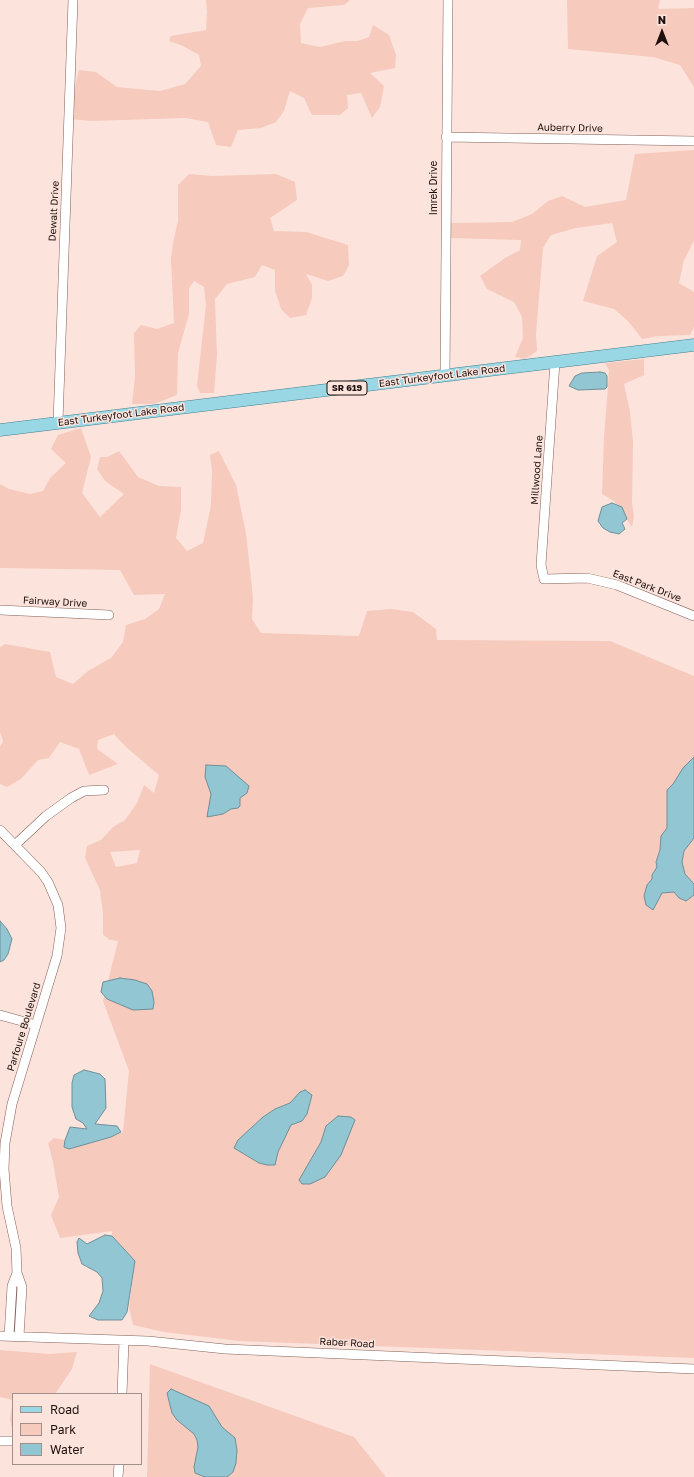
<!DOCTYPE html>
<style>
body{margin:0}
#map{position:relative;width:694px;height:1477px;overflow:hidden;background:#fce4dd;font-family:"Golos Text",sans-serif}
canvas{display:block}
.legend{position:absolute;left:12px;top:1393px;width:130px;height:72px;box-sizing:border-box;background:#fce4dd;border:1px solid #a38f8a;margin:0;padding:5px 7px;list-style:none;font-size:12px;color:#1e100d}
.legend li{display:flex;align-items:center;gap:8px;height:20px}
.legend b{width:20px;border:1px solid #a38f8a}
.north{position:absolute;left:642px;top:12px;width:40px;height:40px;-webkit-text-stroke:3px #fce4dd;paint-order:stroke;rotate:0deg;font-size:11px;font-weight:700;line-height:16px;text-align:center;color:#1e100d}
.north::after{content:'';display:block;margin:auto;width:14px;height:18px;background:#1e100d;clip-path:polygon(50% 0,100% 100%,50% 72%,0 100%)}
</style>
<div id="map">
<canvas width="694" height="1477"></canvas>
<ul class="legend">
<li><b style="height:5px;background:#9ad7e5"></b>Road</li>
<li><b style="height:11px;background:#f6cabd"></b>Park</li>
<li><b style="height:11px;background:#92c6d3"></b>Water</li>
</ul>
<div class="north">N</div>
</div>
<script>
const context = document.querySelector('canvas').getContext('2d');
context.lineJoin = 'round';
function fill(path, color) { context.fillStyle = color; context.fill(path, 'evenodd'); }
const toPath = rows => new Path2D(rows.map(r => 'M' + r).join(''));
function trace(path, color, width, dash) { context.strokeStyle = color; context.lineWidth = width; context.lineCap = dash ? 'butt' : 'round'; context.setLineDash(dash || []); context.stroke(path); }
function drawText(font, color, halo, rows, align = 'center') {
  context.font = font + ' "Golos Text",sans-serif'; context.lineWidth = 3; context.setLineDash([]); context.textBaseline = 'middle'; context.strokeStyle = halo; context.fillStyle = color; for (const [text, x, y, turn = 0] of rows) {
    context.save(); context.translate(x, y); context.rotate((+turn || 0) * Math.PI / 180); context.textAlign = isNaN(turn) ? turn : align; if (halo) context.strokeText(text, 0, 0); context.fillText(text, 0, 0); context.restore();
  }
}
fill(toPath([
 [206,0,350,0,344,5,308,8,300,24,301,43,320,47,345,41,358,41,369,37,373,25,389,35,396,55,395,68,370,73,384,86,380,107,372,118,361,93,347,95,348,108,340,115,312,115,304,98,290,91,284,111,276,122,261,128,238,130,231,147,216,145,208,122,186,118,90,121,72,119,75,87,79,70,96,72,117,87,160,91,185,84,201,66,199,55,183,46,169,41,171,36,206,30,207,12],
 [567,0,660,0,658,9,694,8,694,87,680,65,653,57,568,49],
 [694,150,694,241,684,260,679,283,694,292,694,327,690,335,659,336,642,339,628,321,614,309,583,301,597,256,617,242,612,223,576,228,551,235,543,248,536,334,537,351,525,359,515,357,523,338,522,317,514,302,487,289,480,276,505,258,520,250,521,240,450,238,450,223,512,222,532,214,548,201,562,196,585,207,626,200,635,154],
 [189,174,212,176,276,174,295,182,297,200,270,218,274,231,306,232,348,245,349,265,343,276,328,281,306,274,312,285,312,298,306,315,290,318,281,309,275,290,275,270,262,265,255,277,227,284,215,299,217,355,214,393,200,393,197,386,206,305,204,287,194,281,189,288,189,314,178,353,177,395,154,404,132,404,135,377,134,333,141,325,157,329,174,323,171,259,173,243,178,221,178,185],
 [644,359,644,375,624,384,630,412,633,441,632,503,634,516,632,527,614,501,602,494,604,437,608,386,609,370,605,363],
 [81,428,91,457,82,493,100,517,124,494,105,481,97,469,100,457,107,457,119,451,138,477,159,486,181,487,181,510,176,538,187,551,203,543,211,505,212,471,210,455,219,451,236,485,246,533,253,597,252,619,261,633,359,636,367,611,391,609,413,612,436,629,437,640,610,641,694,676,694,1358,239,1341,164,1332,133,1325,129,1308,135,1261,112,1236,112,1231,60,1238,51,1215,59,1197,53,1162,48,1143,54,1138,65,1140,64,1147,111,1137,123,1132,129,1071,103,1001,118,941,110,940,103,935,103,914,100,890,85,858,87,846,101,840,113,827,125,820,137,803,144,785,154,793,159,775,126,747,114,734,98,740,97,749,118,764,89,775,79,749,60,742,49,758,38,760,21,779,7,787,0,784,0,747,3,741,0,732,0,647,5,644,50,652,56,677,73,684,88,671,111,658,123,642,126,625,145,619,159,609,165,594,134,595,120,570,0,568,0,484,9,489,30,494,43,491,50,478,66,463,51,449,58,435],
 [140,850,137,863,116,867,110,852],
 [0,1350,49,1354,77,1352,72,1369,55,1394,13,1394,13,1434,10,1419,13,1400,0,1397],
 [150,1364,354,1437,386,1477,147,1477]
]), '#f6cabd');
const water = toPath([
 [600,372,605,373,607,376,607,387,605,389,578,390,569,386,575,376,582,373,600,372],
 [612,503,622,507,627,519,622,523,625,529,619,534,610,532,603,528,598,521,602,507,612,503],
 [694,757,694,838,684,851,682,862,685,874,694,884,694,895,686,901,679,898,674,892,662,893,653,910,646,905,644,896,647,885,652,879,652,875,657,867,656,862,660,850,661,836,667,828,667,790,673,784,683,768,694,757],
 [206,765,226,766,249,786,247,793,240,798,240,806,238,808,231,809,223,814,207,817,211,794,205,777,206,765],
 [0,921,7,929,12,939,8,954,4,960,0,962,0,921],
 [120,978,135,980,147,984,152,991,154,1002,153,1009,133,1010,107,999,101,992,103,982,120,978],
 [84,1070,100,1074,105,1079,106,1108,95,1124,117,1126,121,1132,111,1137,69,1149,64,1147,65,1140,70,1127,87,1129,83,1123,76,1119,72,1107,72,1083,74,1075,84,1070],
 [305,1090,312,1095,307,1114,302,1121,291,1125,278,1152,275,1165,267,1165,259,1163,234,1148,238,1140,263,1117,275,1109,290,1103,300,1092,305,1090],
 [338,1116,351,1117,355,1120,341,1155,325,1177,310,1184,302,1184,299,1180,321,1142,326,1126,338,1116],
 [105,1235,112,1236,135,1261,127,1312,122,1320,98,1320,89,1316,99,1303,103,1291,102,1278,97,1272,82,1264,78,1253,77,1242,79,1238,87,1244,105,1235],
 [171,1389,209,1406,222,1427,235,1438,237,1450,236,1463,233,1472,227,1477,205,1477,195,1473,194,1467,198,1447,197,1440,194,1434,177,1420,172,1413,167,1393,171,1389]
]);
fill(water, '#92c6d3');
trace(water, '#6f8f98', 1);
const minor = toPath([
 [446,137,694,141],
 [555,362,541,565,544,579,587,578,617,585,694,616],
 [445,376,448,0],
 [58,422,73,0],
 [0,610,109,615],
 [0,830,41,872,48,882,58,905,61,928,57,956,12,1104,5,1143,4,1169,7,1206,16,1248,17,1273,22,1287,19,1336],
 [15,845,46,816,71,798,84,791,104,790],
 [0,1015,36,1025],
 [0,1336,148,1341,225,1349,694,1369],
 [9,1336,12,1286,17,1273],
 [122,1394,124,1341],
 [0,1441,13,1441],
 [118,1477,119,1464]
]);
const major = toPath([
 [0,430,694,345]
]);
trace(minor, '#826056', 10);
trace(major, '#43808e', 13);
trace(minor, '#fff', 9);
trace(major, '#9ad7e5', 12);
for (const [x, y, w] of [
 [347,388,40]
]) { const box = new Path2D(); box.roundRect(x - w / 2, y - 7, w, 14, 3); context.fillStyle = '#fce4dd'; context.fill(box); trace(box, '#1e100d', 1); }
drawText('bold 9px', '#1e100d', null, [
 ["SR 619",347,388]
]);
drawText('10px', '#1e100d', '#fce4dd', [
 ["Auberry Drive",570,128,1],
 ["Imrek Drive",434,188,-90],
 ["Dewalt Drive",54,211,-87],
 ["East Turkeyfoot Lake Road",442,376,-7],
 ["East Turkeyfoot Lake Road",121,415,-7],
 ["Millwood Lane",537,470,-86],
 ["East Park Drive",647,586,21],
 ["Fairway Drive",55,602,3],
 ["Parfoure Boulevard",24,1027,-73],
 ["Raber Road",347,1343,3]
]);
</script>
